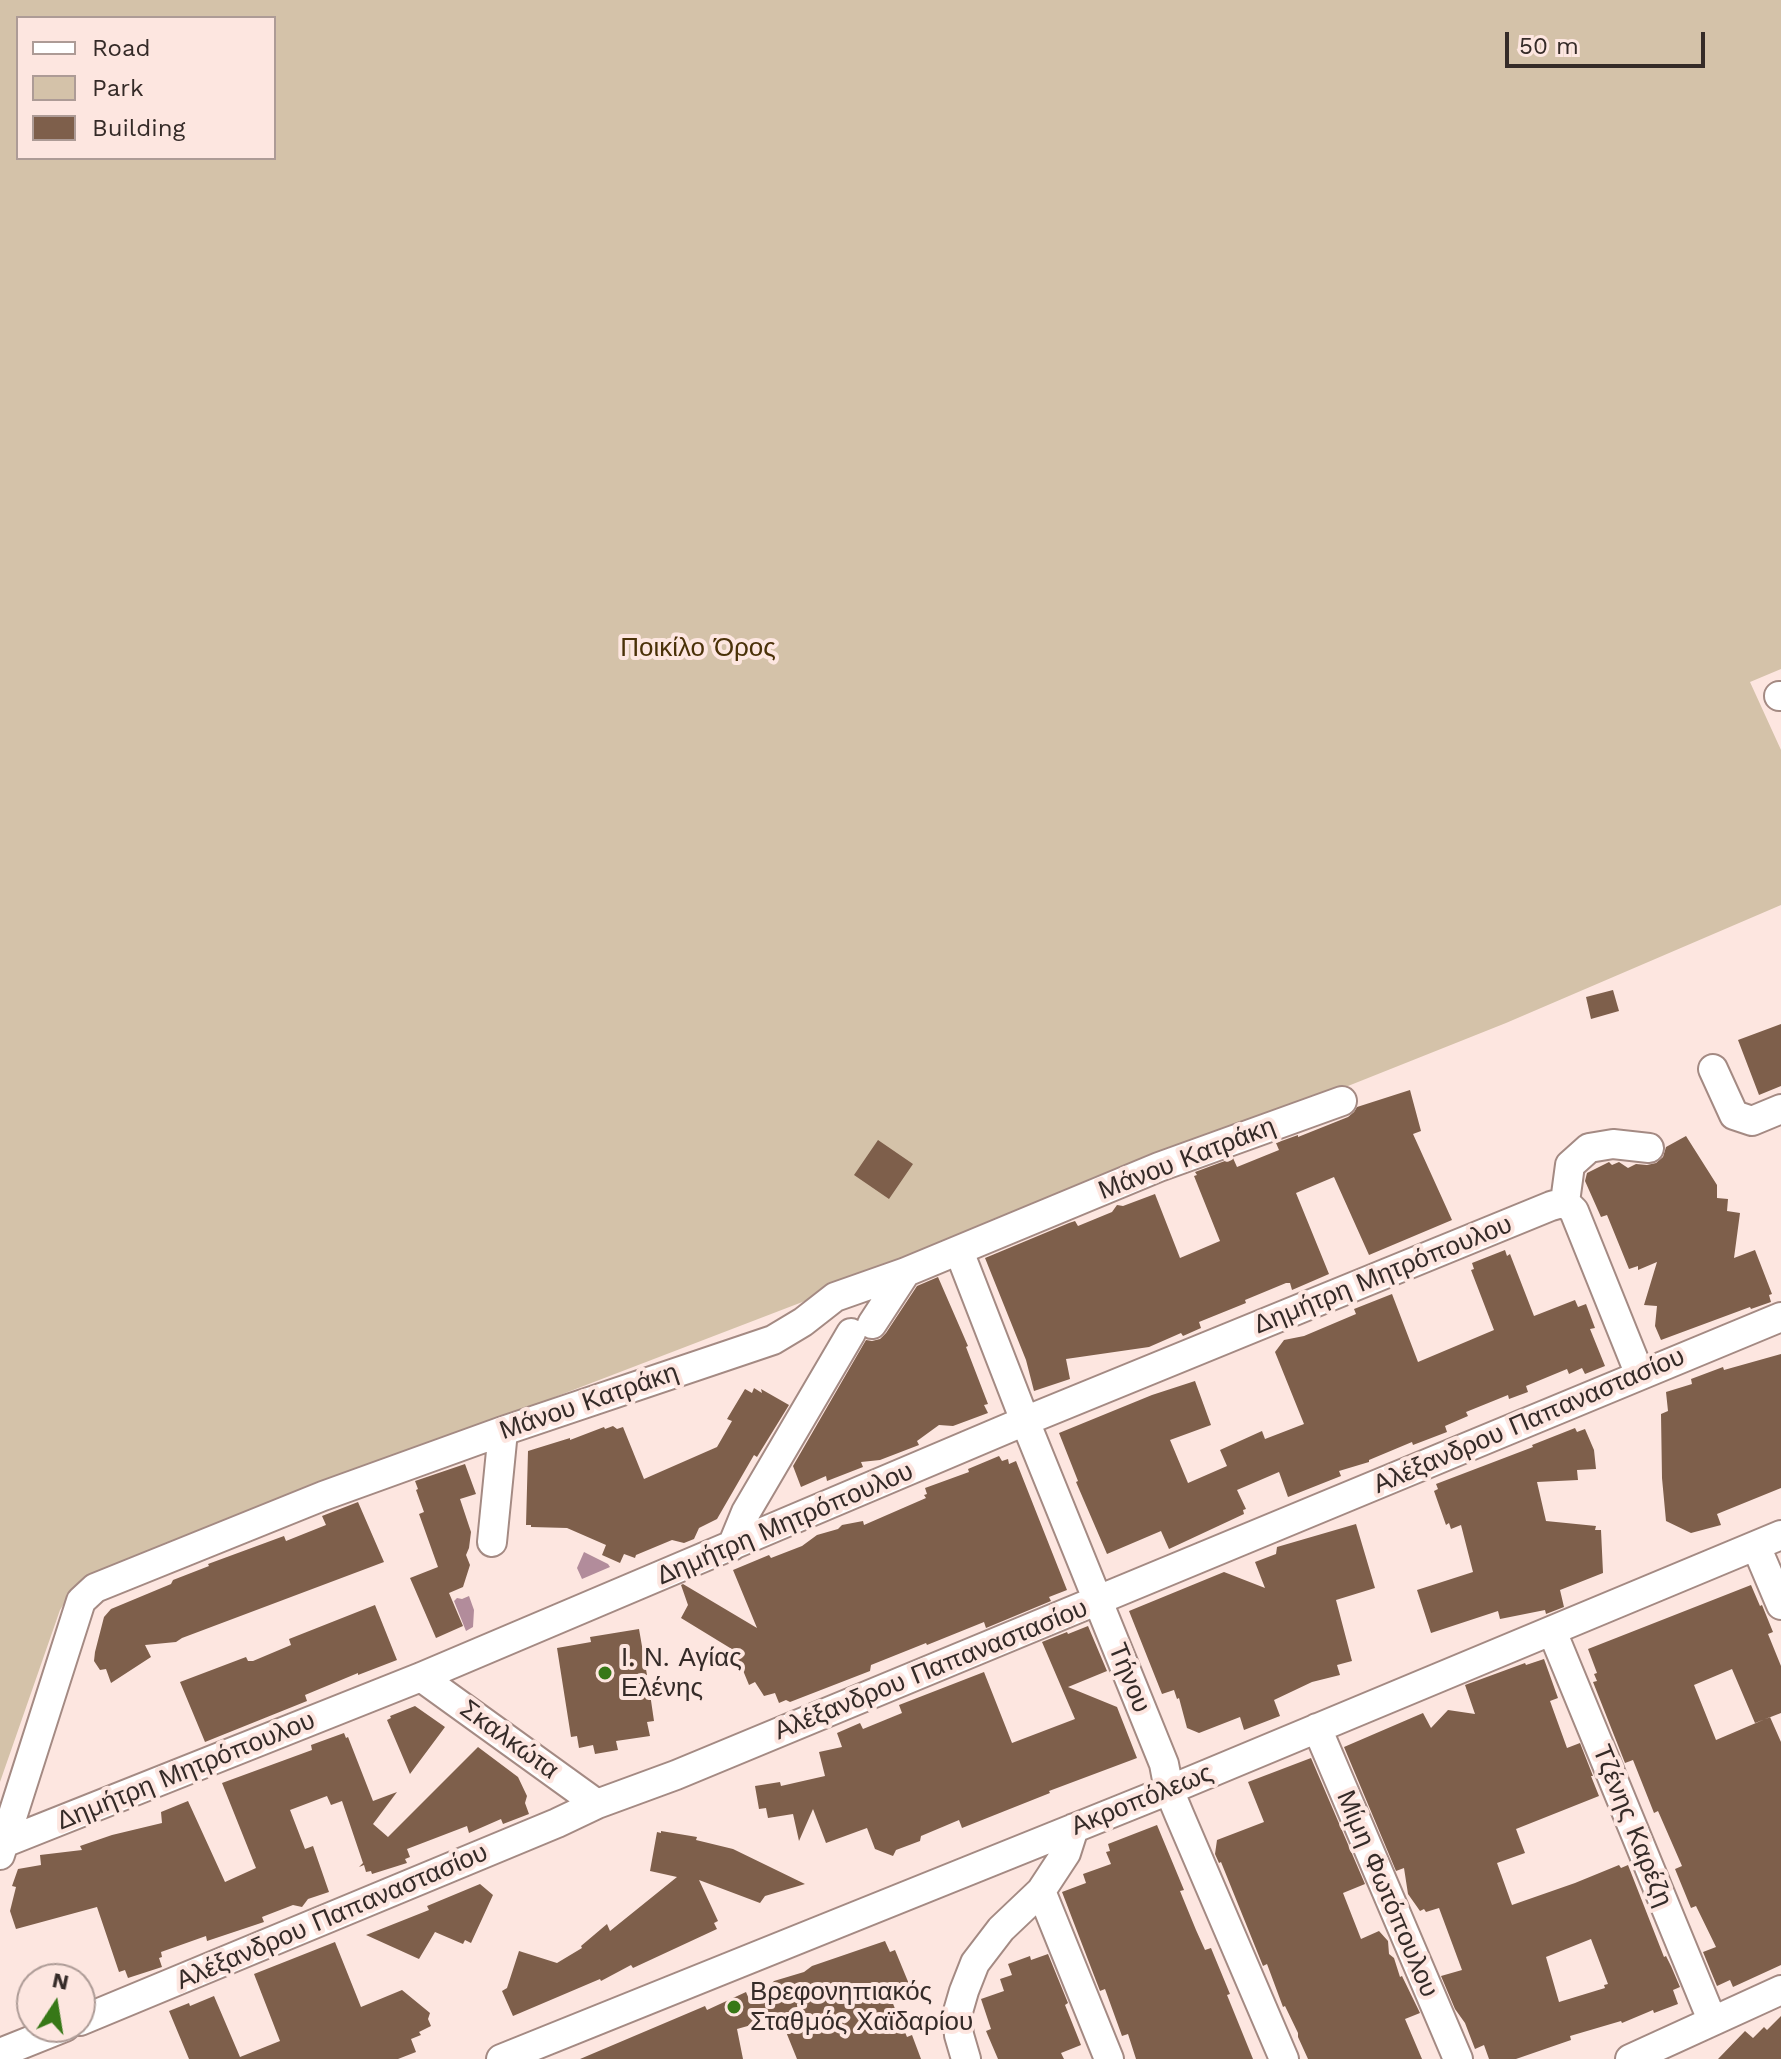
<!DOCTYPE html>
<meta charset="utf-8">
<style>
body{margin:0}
#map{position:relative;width:1781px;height:2059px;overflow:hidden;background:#fde6e0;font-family:"Work Sans",sans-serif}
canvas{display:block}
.legend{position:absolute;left:16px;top:16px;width:260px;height:144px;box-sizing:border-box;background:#fde6e0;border:2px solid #ad9b96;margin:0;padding:10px 14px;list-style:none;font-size:24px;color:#352b28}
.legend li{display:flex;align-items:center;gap:16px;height:40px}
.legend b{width:40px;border:2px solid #ad9b96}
.north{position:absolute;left:16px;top:1963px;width:80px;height:80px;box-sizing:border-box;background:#fde6e0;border:2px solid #ad9b96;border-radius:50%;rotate:12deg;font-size:22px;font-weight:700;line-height:32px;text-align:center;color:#352b28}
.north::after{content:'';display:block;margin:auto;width:28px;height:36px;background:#377817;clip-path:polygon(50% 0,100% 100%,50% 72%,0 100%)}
.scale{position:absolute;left:1505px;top:32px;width:200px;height:36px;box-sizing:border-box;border:4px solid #352b28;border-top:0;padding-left:10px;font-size:24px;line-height:28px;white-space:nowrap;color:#352b28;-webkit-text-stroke:6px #fde6e0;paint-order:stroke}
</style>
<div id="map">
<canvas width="1781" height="2059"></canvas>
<ul class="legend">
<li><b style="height:10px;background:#fff"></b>Road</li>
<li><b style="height:22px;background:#d4c2a9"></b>Park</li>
<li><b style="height:22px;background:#7e5f4b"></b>Building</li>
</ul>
<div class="north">N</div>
<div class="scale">50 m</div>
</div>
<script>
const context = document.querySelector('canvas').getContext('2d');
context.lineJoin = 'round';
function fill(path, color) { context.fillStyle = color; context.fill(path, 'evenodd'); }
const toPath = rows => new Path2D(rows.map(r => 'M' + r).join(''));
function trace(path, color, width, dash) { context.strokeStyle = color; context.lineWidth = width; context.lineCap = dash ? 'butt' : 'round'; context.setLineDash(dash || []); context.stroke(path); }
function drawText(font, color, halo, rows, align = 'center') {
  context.font = font + ' "Work Sans",sans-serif'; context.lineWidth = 8; context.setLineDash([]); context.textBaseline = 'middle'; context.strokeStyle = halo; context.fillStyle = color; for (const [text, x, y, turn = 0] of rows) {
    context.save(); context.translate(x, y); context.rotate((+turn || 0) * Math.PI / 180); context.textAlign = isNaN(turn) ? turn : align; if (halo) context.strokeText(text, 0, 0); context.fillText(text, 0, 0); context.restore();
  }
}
fill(toPath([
 [0,0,1781,0,1781,669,1750,682,1781,750,1781,905,1506,1023,904,1263,86,1577,74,1588,60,1610,0,1782],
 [18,18,274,18,274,158,18,158]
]), '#d4c2a9');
fill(toPath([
 [584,1552,608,1564,610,1567,582,1579,577,1568],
 [469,1596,474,1610,473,1627,466,1631,454,1601,457,1598,462,1599]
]), '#b28c9b');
fill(toPath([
 [1613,990,1619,1011,1591,1019,1586,997],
 [1781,1024,1781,1086,1759,1095,1738,1040],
 [1410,1090,1421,1131,1413,1134,1452,1220,1369,1255,1334,1177,1296,1193,1329,1274,1292,1290,1290,1283,1286,1283,1245,1300,1246,1303,1199,1322,1201,1328,1183,1336,1181,1333,1149,1347,1066,1359,1070,1379,1034,1391,1026,1360,985,1258,1069,1223,1075,1221,1078,1226,1112,1212,1117,1205,1123,1206,1155,1194,1180,1258,1220,1241,1194,1176,1197,1175,1195,1172,1233,1158,1237,1167,1279,1150,1276,1143,1298,1135,1298,1137,1348,1117,1354,1112,1357,1107],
 [1686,1136,1717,1185,1717,1198,1728,1199,1727,1211,1740,1213,1734,1258,1755,1250,1772,1294,1769,1295,1771,1302,1751,1309,1750,1307,1661,1340,1655,1326,1657,1306,1644,1305,1657,1262,1638,1270,1638,1266,1629,1269,1607,1215,1601,1217,1585,1181,1587,1173,1609,1162,1612,1165,1619,1162,1628,1168,1636,1164,1647,1165,1656,1163,1663,1157,1666,1147],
 [878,1140,913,1164,889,1199,854,1175],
 [1505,1250,1507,1256,1510,1254,1534,1316,1575,1300,1578,1307,1586,1304,1595,1328,1590,1329,1605,1366,1585,1374,1582,1368,1569,1374,1567,1369,1526,1386,1528,1392,1509,1399,1508,1395,1466,1412,1468,1416,1445,1426,1447,1432,1413,1445,1412,1442,1369,1460,1369,1462,1339,1471,1341,1476,1288,1497,1279,1472,1237,1490,1246,1509,1243,1510,1244,1514,1169,1549,1161,1531,1107,1554,1076,1482,1078,1481,1059,1433,1152,1395,1195,1381,1211,1425,1170,1440,1188,1483,1227,1466,1220,1450,1262,1431,1265,1439,1304,1424,1275,1352,1284,1340,1304,1336,1356,1314,1354,1309,1392,1294,1418,1362,1494,1330,1471,1270,1474,1269,1472,1263],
 [938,1277,968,1346,966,1347,988,1404,984,1405,988,1413,953,1426,939,1425,917,1441,919,1445,880,1460,861,1462,863,1467,827,1481,826,1476,801,1487,793,1466,866,1340,872,1341,880,1339,886,1333,917,1286],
 [1781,1354,1781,1488,1717,1514,1721,1525,1691,1533,1666,1521,1662,1478,1661,1414,1668,1411,1666,1392,1692,1384,1691,1379,1723,1367,1724,1370],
 [754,1388,762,1393,761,1389,789,1405,757,1457,754,1455,717,1519,699,1528,694,1539,684,1543,672,1540,636,1555,635,1558,624,1554,620,1563,602,1555,606,1545,567,1528,531,1527,531,1525,526,1525,528,1451,570,1438,570,1440,604,1427,605,1429,613,1426,617,1429,623,1427,644,1479,717,1447,732,1421,727,1419,745,1389,752,1393],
 [1575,1428,1577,1432,1585,1429,1594,1450,1596,1469,1577,1470,1578,1480,1537,1482,1546,1521,1596,1526,1595,1530,1601,1530,1603,1573,1560,1590,1564,1607,1546,1614,1545,1610,1500,1619,1498,1611,1431,1633,1417,1590,1473,1572,1461,1525,1451,1529,1449,1523,1446,1525,1434,1491,1438,1489,1436,1484,1533,1447,1532,1445],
 [999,1456,1002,1461,1008,1459,1009,1464,1016,1461,1067,1590,1049,1597,1051,1601,986,1628,984,1622,927,1645,926,1643,871,1665,870,1671,790,1702,786,1700,779,1703,775,1693,764,1696,755,1682,749,1685,735,1651,681,1618,688,1605,681,1585,683,1584,757,1628,733,1570,769,1555,771,1558,802,1546,817,1535,838,1529,842,1525,863,1521,864,1525,926,1498,924,1495,927,1494,925,1488,969,1472,968,1469],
 [465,1464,476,1494,460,1499,471,1532,469,1548,466,1555,470,1565,463,1587,449,1593,463,1626,436,1638,410,1578,438,1567,419,1514,424,1512,416,1490,418,1489,415,1481],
 [358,1502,384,1562,182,1638,176,1642,145,1645,151,1657,111,1683,106,1669,100,1670,94,1661,95,1652,104,1617,111,1609,171,1584,173,1580,209,1566,208,1564,284,1536,286,1541,326,1525,322,1516],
 [1356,1524,1375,1588,1336,1600,1352,1661,1337,1665,1340,1675,1312,1682,1274,1700,1280,1716,1244,1730,1240,1717,1199,1733,1187,1728,1179,1698,1177,1699,1174,1690,1162,1694,1129,1611,1224,1572,1265,1588,1255,1562,1276,1554,1277,1547],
 [1751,1585,1760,1606,1762,1605,1773,1632,1768,1634,1781,1666,1781,1713,1755,1723,1732,1669,1694,1685,1716,1740,1770,1717,1781,1742,1781,1965,1733,1987,1730,1980,1717,1986,1712,1974,1703,1952,1716,1947,1696,1906,1691,1908,1675,1869,1682,1866,1658,1811,1654,1813,1633,1760,1625,1763,1593,1682,1597,1681,1594,1674,1597,1673,1588,1649],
 [375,1605,397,1660,358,1675,358,1673,305,1695,307,1701,205,1742,180,1682,246,1657,248,1661,253,1661,291,1645,289,1639],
 [1088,1626,1107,1671,1068,1687,1117,1707,1137,1758,1049,1791,1050,1793,962,1828,959,1820,921,1836,920,1841,896,1850,893,1856,875,1849,867,1828,826,1843,813,1809,799,1841,793,1814,768,1818,766,1808,759,1809,755,1786,780,1782,781,1786,825,1776,819,1752,842,1747,837,1733,860,1723,863,1729,902,1713,899,1705,984,1672,1012,1743,1075,1719,1042,1642,1067,1632,1068,1634],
 [639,1629,647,1675,645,1676,648,1680,654,1721,647,1722,650,1736,616,1741,618,1750,595,1754,593,1745,579,1748,577,1736,571,1737,557,1648,591,1642,590,1637],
 [1544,1659,1558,1698,1550,1701,1567,1748,1580,1743,1593,1776,1591,1776,1599,1796,1516,1829,1525,1853,1497,1863,1512,1905,1575,1883,1619,1865,1621,1868,1628,1865,1664,1957,1666,1956,1671,1966,1680,1987,1673,1990,1678,2004,1654,2013,1653,2010,1622,2023,1621,2021,1570,2036,1571,2040,1516,2059,1489,2059,1484,2045,1475,2049,1465,2023,1455,2009,1441,1976,1462,1970,1439,1908,1426,1912,1424,1909,1420,1911,1408,1894,1404,1868,1396,1871,1344,1747,1423,1713,1431,1728,1448,1710,1475,1714,1465,1685,1525,1663,1526,1665],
 [1591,1939,1608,1984,1604,1985,1605,1988,1559,2002,1546,1957],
 [415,1706,445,1727,410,1774,387,1720,391,1718,390,1716],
 [344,1733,346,1738,348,1737,373,1801,397,1792,373,1824,388,1837,478,1747,518,1777,527,1796,525,1803,529,1814,503,1824,501,1819,469,1833,467,1826,407,1849,410,1857,405,1859,407,1863,372,1874,371,1871,366,1872,364,1865,359,1867,363,1863,342,1801,331,1805,327,1796,290,1810,305,1849,313,1846,329,1892,308,1899,302,1907,293,1905,262,1917,264,1922,207,1941,206,1936,161,1952,162,1957,159,1958,162,1967,128,1978,125,1970,119,1972,97,1907,16,1929,10,1911,16,1887,12,1886,18,1869,41,1865,40,1855,82,1850,80,1846,112,1835,162,1823,161,1812,188,1801,225,1882,256,1868,222,1783,312,1750,311,1745],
 [1311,1758,1365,1884,1343,1893,1361,1939,1379,1931,1388,1941,1389,1954,1394,1958,1400,1977,1402,1976,1420,2013,1405,2019,1422,2059,1308,2059,1298,2037,1298,2033,1285,2006,1283,2007,1267,1964,1263,1966,1221,1862,1219,1863,1215,1854,1217,1840,1264,1822,1248,1782],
 [1157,1825,1184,1890,1180,1891,1196,1930,1205,1950,1211,1948,1230,1994,1227,1995,1253,2059,1136,2059,1128,2034,1122,2036,1105,1989,1100,1991,1062,1892,1086,1883,1083,1874,1111,1864,1106,1852,1110,1851,1108,1844],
 [661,1831,697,1837,696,1840,733,1849,805,1884,765,1896,760,1903,699,1880,718,1921,714,1923,717,1929,633,1968,631,1965,601,1981,600,1979,513,2016,502,1991,507,1988,519,1951,557,1963,582,1948,581,1946,607,1924,610,1931,677,1877,650,1871,657,1832,661,1833],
 [480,1884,493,1895,471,1943,465,1940,463,1944,435,1932,419,1959,366,1935,429,1910,427,1906],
 [885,1941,890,1952,895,1950,909,1984,904,1985,905,1993,891,1999,907,2037,912,2035,921,2059,797,2059,780,2017,737,2029,743,2059,580,2059,705,2006,707,2010,746,1992,751,2004,774,1981,804,1972,812,1966],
 [335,1942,361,2007,402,1990,430,2013,428,2019,431,2026,419,2032,421,2035,411,2039,416,2052,398,2059,189,2059,169,2011,189,2003,190,2006,214,1996,240,2057,280,2041,254,1974],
 [1048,1954,1068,2003,1065,2005,1081,2045,1061,2053,1064,2059,998,2059,986,2031,991,2029,981,1999,1004,1991,1000,1979,1012,1975,1008,1964,1030,1956,1031,1960],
 [1781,2016,1781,2059,1718,2059,1745,2031,1753,2038,1764,2027,1767,2030]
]), '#7e5f4b');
const minor = toPath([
 [1779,696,1781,696],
 [1713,1069,1734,1115,1752,1121,1781,1109],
 [1565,1202,1574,1211,1640,1375],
 [1565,1202,1570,1165,1589,1148,1613,1144,1649,1148],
 [959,1251,1025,1421,1164,1764,1169,1790,1179,1814,1284,2059],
 [872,1324,906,1272],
 [492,1542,503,1431],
 [732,1546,746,1512,851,1333],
 [1756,1546,1781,1605],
 [1552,1631,1712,2020],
 [421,1677,597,1804],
 [1317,1728,1458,2059],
 [4,1843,421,1677,1025,1421,1551,1206,1565,1202],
 [0,1855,81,1601,95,1588,323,1496,503,1431,773,1340,803,1322,835,1297,906,1272,1159,1167,1342,1101],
 [1041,1891,1109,2059],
 [80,2021,557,1823,597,1804,676,1775,1781,1317],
 [0,2053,65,2027],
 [501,2059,1169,1790,1781,1535],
 [966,2059,959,2035,957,2015,964,1991,975,1963,1001,1929,1041,1891,1066,1853,1074,1828],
 [1630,2059,1781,1990]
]);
trace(minor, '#a48a83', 32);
trace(minor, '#fff', 28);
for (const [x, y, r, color] of [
 [605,1673,8,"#377817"],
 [734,2007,8,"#377817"]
]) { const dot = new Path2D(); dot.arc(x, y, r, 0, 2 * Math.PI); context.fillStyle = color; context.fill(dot); trace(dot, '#fde6e0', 3); }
drawText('26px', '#4a3108', '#fde6e0', [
 ["Ποικίλο Όρος",698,648]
]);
drawText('26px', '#352b28', '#fde6e0', [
 ["Μάνου Κατράκη",1187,1159,-21],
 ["Δημήτρη Μητρόπουλου",1383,1275,-22],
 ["Μάνου Κατράκη",589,1402,-19],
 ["Αλέξανδρου Παπαναστασίου",1529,1421,-23],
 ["Δημήτρη Μητρόπουλου",785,1524,-23],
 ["Αλέξανδρου Παπαναστασίου",931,1670,-22],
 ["Τήνου",1129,1678,68],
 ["Σκαλκώτα",509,1740,36],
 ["Δημήτρη Μητρόπουλου",186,1771,-22],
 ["Ακροπόλεως",1142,1800,-22],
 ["Τζένης Καρέζη",1632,1826,68],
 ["Μίμη Φωτόπουλου",1387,1894,67],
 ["Αλέξανδρου Παπαναστασίου",332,1917,-23]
]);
drawText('26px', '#352b28', '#fde6e0', [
 ["Ι. Ν. Αγίας",621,1658],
 ["Ελένης",621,1688],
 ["Βρεφονηπιακός",750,1992],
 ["Σταθμός Χαϊδαρίου",750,2022]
], 'left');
</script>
